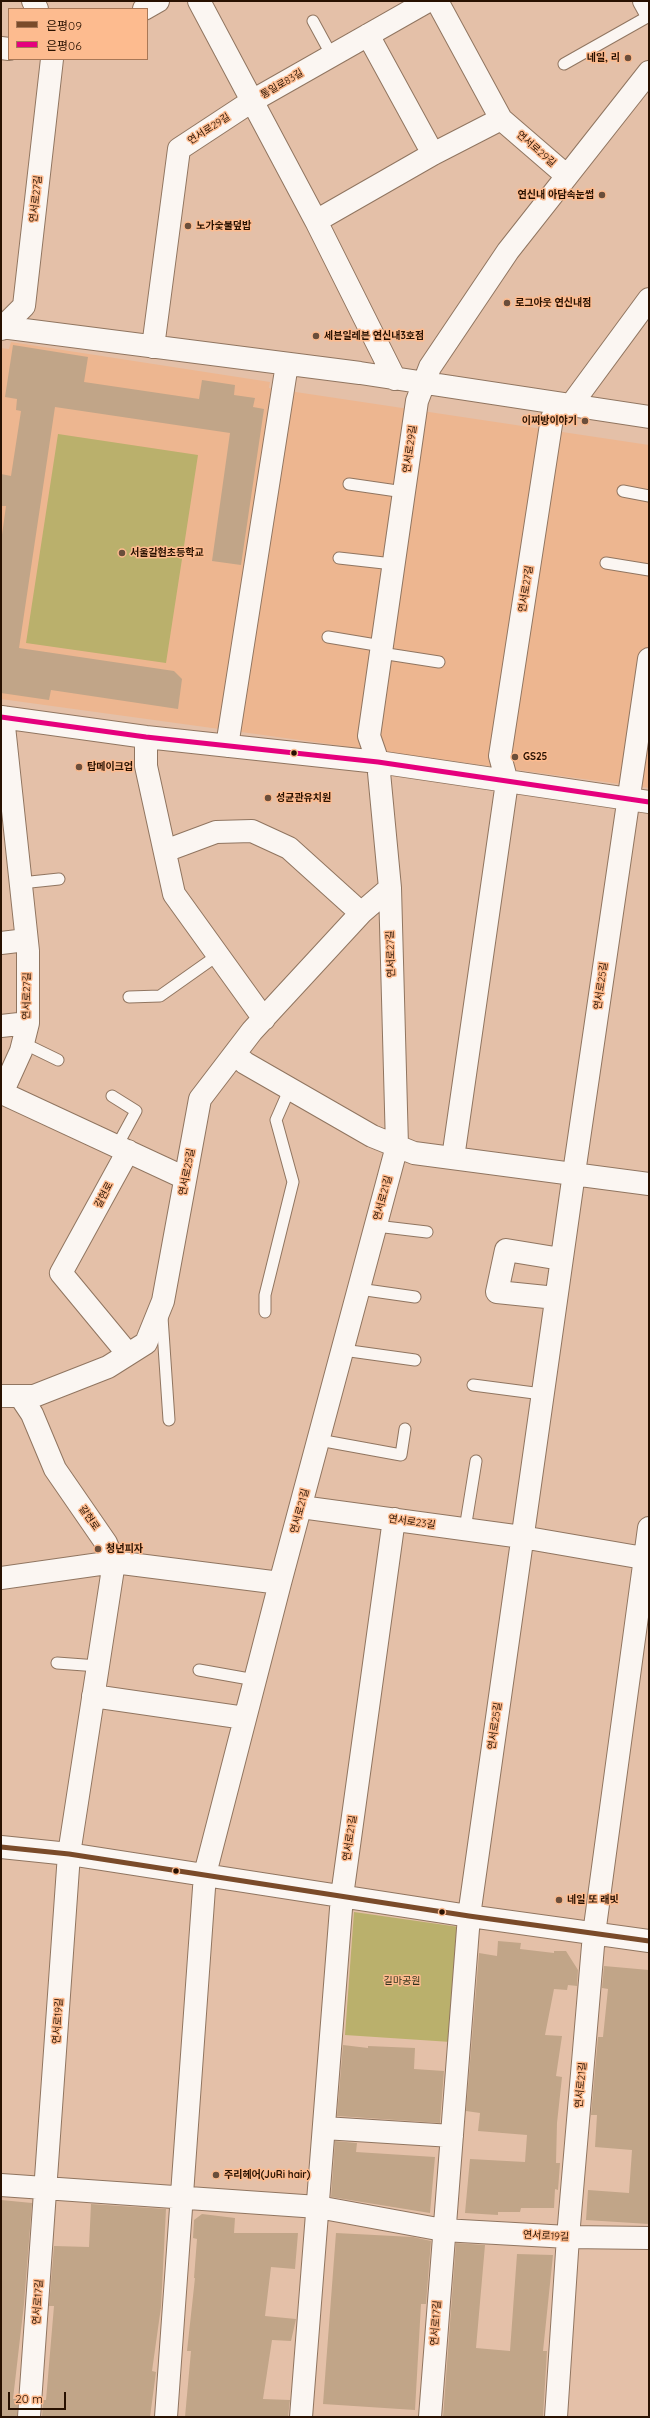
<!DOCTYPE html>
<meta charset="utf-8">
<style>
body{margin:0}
#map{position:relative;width:650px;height:2418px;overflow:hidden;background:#e4c0a8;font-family:Quicksand,"Noto Sans KR",sans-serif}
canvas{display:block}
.frame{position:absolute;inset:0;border:2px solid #281101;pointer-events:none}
.legend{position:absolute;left:8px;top:8px;width:140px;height:52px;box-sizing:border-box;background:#fdbb8f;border:1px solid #a87756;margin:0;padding:5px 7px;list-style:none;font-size:12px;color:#281101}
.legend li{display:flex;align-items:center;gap:8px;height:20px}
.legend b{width:20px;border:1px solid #a87756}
.scale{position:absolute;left:8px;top:2392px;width:58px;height:18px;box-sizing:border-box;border:2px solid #281101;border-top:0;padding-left:5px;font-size:12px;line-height:14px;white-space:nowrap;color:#281101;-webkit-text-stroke:3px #fdbb8f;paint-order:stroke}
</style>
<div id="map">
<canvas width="650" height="2418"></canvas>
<div class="frame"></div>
<ul class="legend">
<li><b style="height:5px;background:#7a4b2a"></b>은평09</li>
<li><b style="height:5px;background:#e5007d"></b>은평06</li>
</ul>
<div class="scale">20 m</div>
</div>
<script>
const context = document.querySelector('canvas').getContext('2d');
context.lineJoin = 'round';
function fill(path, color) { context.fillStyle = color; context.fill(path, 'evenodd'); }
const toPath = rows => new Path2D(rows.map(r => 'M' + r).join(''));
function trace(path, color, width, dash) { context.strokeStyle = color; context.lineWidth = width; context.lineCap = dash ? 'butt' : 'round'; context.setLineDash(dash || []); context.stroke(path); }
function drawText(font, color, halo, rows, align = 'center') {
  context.font = font + ' Quicksand,"Noto Sans KR",sans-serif'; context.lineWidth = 3; context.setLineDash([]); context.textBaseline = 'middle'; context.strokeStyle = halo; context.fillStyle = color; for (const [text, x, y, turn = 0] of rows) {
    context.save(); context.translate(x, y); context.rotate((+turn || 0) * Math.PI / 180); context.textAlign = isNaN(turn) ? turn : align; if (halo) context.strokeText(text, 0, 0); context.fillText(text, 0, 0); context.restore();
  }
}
fill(toPath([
 [11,342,270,382,269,388,649,445,649,788,1,699,1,348,9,349]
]), '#edb690');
fill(toPath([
 [58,434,198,455,166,663,26,643],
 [354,1912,459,1927,451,2042,345,2035]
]), '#bab06c');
fill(toPath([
 [13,345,88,357,84,382,199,399,202,380,235,385,234,395,255,398,253,407,264,409,241,565,212,561,230,433,55,407,19,648,174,671,182,679,178,709,51,690,49,700,1,693,1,542,6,506,1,506,1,474,11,476,21,411,16,410,17,399,5,397],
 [498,1941,521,1943,520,1949,554,1953,554,1951,566,1951,578,1970,577,1986,568,1985,567,1990,554,1989,545,2035,562,2036,556,2076,562,2077,557,2123,556,2163,560,2163,558,2190,555,2189,554,2208,521,2208,520,2212,498,2212,498,2215,465,2213,470,2159,525,2162,527,2135,478,2131,480,2113,466,2111,479,1953,497,1956],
 [604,1966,649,1970,649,2224,586,2220,588,2190,629,2193,632,2150,595,2147,597,2115,591,2115,598,2037,603,2037,608,1989,602,1988],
 [343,2045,368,2048,368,2046,415,2048,414,2069,444,2071,440,2123,337,2116],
 [335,2141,357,2143,356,2152,435,2157,430,2213,331,2197],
 [1,2200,32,2203,24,2304,13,2399,18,2399,17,2417,1,2417],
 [91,2204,166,2209,161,2307,152,2371,156,2372,150,2417,42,2417,43,2400,46,2400,54,2306,49,2306,54,2246,89,2247],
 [202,2214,235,2218,234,2233,298,2233,295,2269,271,2267,265,2316,296,2319,291,2341,272,2340,263,2399,290,2400,288,2417,185,2417,191,2351,187,2351,195,2278,194,2278,197,2239,193,2238,194,2220],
 [336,2233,413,2237,431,2241,426,2304,421,2304,415,2410,323,2404],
 [456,2243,485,2245,476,2348,510,2351,517,2254,553,2255,543,2351,547,2351,543,2417,443,2417]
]), '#c1a588');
const lane = toPath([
 [313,21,332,56],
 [564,64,649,16],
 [349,484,404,492],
 [623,491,649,496],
 [339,558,393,564],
 [606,563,649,570],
 [328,637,382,646],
 [381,653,439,662],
 [21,883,59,879],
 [129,997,160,996,218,955],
 [23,1043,58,1060],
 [112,1096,136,1111,117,1146],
 [376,1226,427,1232],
 [359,1289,415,1297],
 [265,1312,265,1295,293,1182,276,1120,290,1088],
 [162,1317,169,1420],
 [343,1350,415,1360],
 [473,1385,542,1394],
 [319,1440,401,1455,405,1429],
 [465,1529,476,1461],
 [57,1663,98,1666],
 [199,1670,255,1680]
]);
const street = toPath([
 [33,1,37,9],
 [199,1,316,221,395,379],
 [437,1,501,119,567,176],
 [644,1,649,10],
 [144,9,158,1],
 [368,35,433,154],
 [1,48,9,49],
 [316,221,433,154,501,119],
 [1,327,360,373,649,417],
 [1,329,24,306,52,59],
 [153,347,179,149,252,101,428,1],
 [1,717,146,737,378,762,649,802],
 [3,717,28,951,28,1023,21,1051,2,1093,185,1178],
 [146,737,146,766,174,894,264,1019],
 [227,746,287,364],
 [165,851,216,832,252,831,289,848,361,913],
 [1,943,26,940],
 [1,1026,28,1023],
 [235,1054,245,1063,372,1136,414,1153,649,1184],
 [128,1151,61,1273,128,1354],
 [453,1158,507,782,500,756,552,418,571,405,649,299],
 [556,1298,497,1292,506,1250,561,1259],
 [1,1396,34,1396,108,1367,146,1343,163,1301,200,1099,252,1031,361,913,390,888],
 [20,1396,32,1414,55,1469,106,1543,114,1562],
 [301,1507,522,1537,649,1559],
 [1,1578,114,1562,280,1583],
 [93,1696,245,1718],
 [1,1847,69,1854,469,1916,649,1941],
 [324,2128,452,2136],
 [1,2185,318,2207,443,2230,568,2237,649,2238],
 [29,2417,69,1854,114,1562],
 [166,2417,205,1874,280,1583,397,1146,390,888,378,762,369,736,417,401,430,367,508,251,649,72],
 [301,2417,342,1896,394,1519],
 [430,2417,469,1916,574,1173,649,659],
 [556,2417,568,2237,594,1934,649,1528]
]);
trace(lane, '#907560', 13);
trace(street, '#907560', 24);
trace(lane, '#fbf6f2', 11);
trace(street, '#fbf6f2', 22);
trace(toPath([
 [1,1847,69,1854,469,1916,649,1941]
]), '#7a4b2a', 5);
trace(toPath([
 [1,717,146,737,378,762,649,802]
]), '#e5007d', 5);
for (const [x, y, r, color] of [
 [628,58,4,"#6a4e3b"],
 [602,195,4,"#6a4e3b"],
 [188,226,4,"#6a4e3b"],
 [507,303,4,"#6a4e3b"],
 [316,336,4,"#6a4e3b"],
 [585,421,4,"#6a4e3b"],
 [122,553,4,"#6a4e3b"],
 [294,753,3.5,"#281101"],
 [515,757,4,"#6a4e3b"],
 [79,767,4,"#6a4e3b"],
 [268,798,4,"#6a4e3b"],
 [98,1549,4,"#6a4e3b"],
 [176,1871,3.5,"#281101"],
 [559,1900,4,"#6a4e3b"],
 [442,1912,3.5,"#281101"],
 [216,2175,4,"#6a4e3b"]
]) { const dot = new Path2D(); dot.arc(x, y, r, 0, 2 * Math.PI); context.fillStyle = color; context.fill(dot); trace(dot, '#fdbb8f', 1.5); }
drawText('bold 10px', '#281101', '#fdbb8f', [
 ["네일, 리",620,58,"right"],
 ["연신내 아담속눈썹",594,195,"right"],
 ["노가숯불덮밥",196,226],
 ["로그아웃 연신내점",515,303],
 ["세븐일레븐 연신내3호점",324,336],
 ["이찌방이야기",577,421,"right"],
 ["서울갈현초등학교",130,553],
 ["GS25",523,757],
 ["탑메이크업",87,767],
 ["성균관유치원",276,798],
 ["청년피자",106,1549],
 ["네일 또 래빗",567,1900],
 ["주리헤어(JuRi hair)",224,2175]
], 'left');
drawText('10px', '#281101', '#fdbb8f', [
 ["통일로83길",282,84,-30],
 ["연서로29길",209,129,-33],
 ["연서로29길",536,149,41],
 ["연서로27길",36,199,-84],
 ["연서로29길",410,449,-82],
 ["연서로27길",526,589,-81],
 ["연서로27길",391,954,-92],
 ["연서로25길",601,986,-82],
 ["연서로27길",27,996,-89],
 ["연서로25길",187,1172,-79],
 ["갈현로",104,1195,-62],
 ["연서로21길",383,1198,-75],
 ["연서로21길",300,1511,-75],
 ["갈현로",89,1518,55],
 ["연서로23길",412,1522,8],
 ["연서로25길",495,1726,-82],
 ["연서로21길",350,1838,-82],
 ["연서로19길",58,2021,-86],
 ["연서로21길",581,2085,-85],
 ["연서로19길",546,2236,3],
 ["연서로17길",38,2302,-86],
 ["연서로17길",436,2323,-86]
]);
drawText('10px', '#2f321b', '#fdbb8f', [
 ["길마공원",402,1981]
]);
</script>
